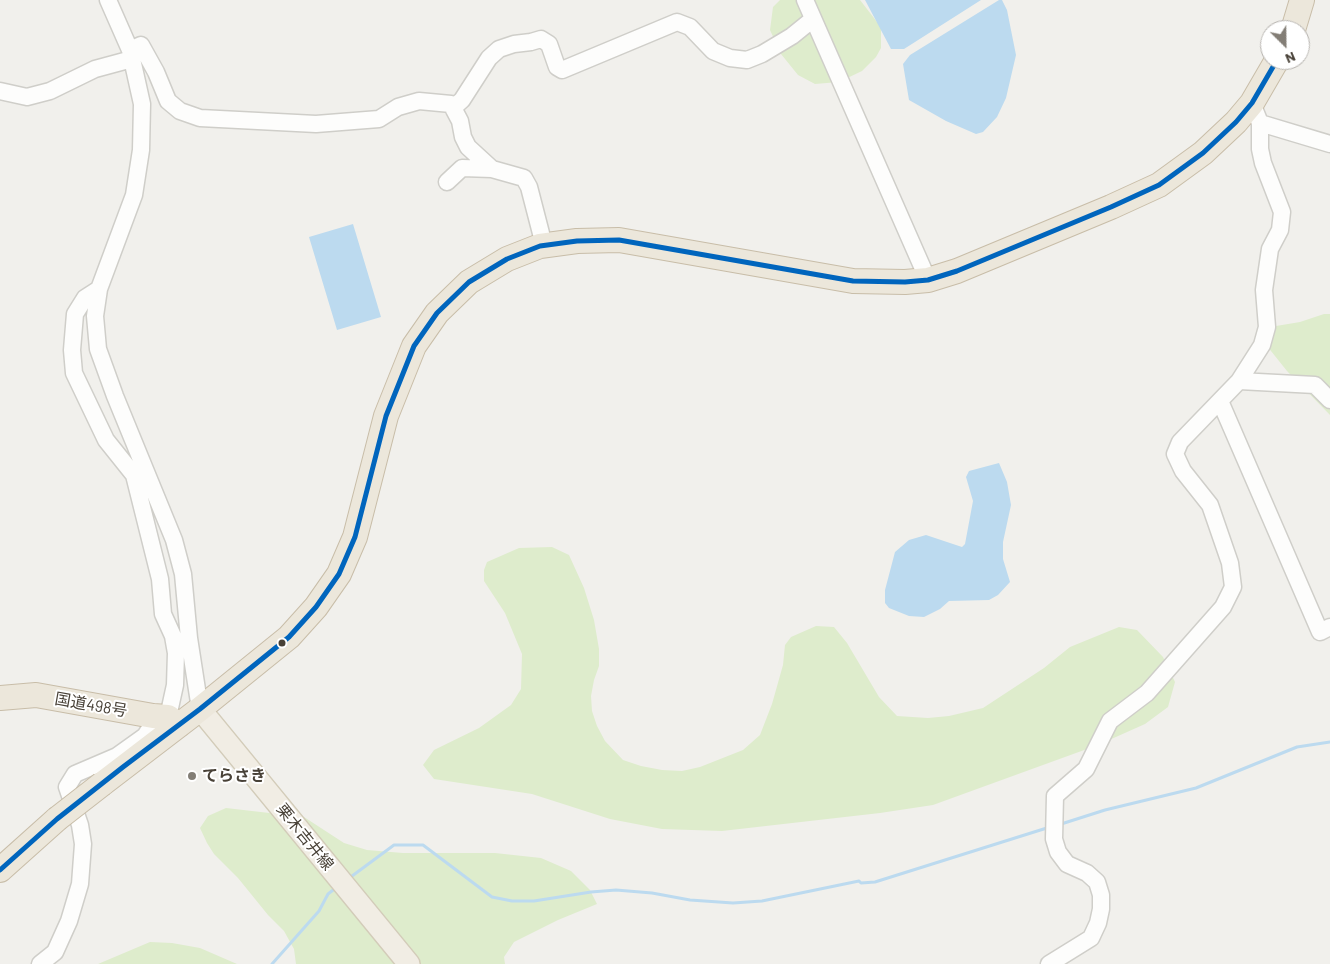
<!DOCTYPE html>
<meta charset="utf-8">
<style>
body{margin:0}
#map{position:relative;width:1330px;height:964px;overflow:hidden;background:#f1f0ec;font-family:Barlow,sans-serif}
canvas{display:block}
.north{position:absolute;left:1260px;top:20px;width:50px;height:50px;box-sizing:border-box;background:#fff;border:1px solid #b6b3af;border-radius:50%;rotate:157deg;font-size:14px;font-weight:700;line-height:20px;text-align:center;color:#484137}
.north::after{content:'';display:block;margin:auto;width:18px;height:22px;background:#837e76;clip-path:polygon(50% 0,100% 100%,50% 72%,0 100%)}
</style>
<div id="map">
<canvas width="1330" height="964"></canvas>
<div class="north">N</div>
</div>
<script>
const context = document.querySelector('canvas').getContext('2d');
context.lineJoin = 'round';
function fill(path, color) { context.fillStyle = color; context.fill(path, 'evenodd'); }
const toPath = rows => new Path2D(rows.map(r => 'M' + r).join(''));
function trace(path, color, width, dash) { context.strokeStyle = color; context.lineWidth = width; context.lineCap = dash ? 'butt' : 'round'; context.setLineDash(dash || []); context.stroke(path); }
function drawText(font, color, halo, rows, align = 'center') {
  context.font = font + ' Barlow,"Noto Sans JP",sans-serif'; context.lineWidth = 4; context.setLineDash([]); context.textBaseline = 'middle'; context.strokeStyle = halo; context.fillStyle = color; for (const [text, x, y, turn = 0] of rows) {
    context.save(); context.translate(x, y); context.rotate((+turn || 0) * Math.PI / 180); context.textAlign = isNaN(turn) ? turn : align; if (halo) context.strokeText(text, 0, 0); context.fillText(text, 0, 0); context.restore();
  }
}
fill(toPath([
 [780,0,860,0,881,27,881,48,876,57,862,71,839,82,815,84,798,75,781,54,770,30,773,7],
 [1324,314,1330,314,1330,415,1287,371,1267,346,1270,327,1300,322],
 [552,547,569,555,584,588,594,620,599,649,599,666,594,680,591,696,592,711,597,726,605,741,623,760,641,766,662,770,682,771,700,767,743,750,760,735,772,704,783,665,785,645,791,637,816,626,834,627,847,643,879,697,897,716,928,718,949,716,983,708,1044,668,1070,647,1119,627,1137,630,1163,657,1175,682,1168,707,1145,724,1098,745,933,805,880,813,722,831,662,829,610,819,532,794,434,779,423,765,434,750,479,728,511,705,521,689,522,654,505,613,484,581,484,570,487,562,519,548],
 [226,808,304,817,344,843,367,850,403,853,495,853,541,858,571,871,590,890,597,904,558,920,514,942,504,957,505,964,296,964,294,949,284,931,268,915,238,878,214,854,207,843,200,828,208,816],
 [150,942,172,943,200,948,237,964,98,964]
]), '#deeccc');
fill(toPath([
 [865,0,981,0,904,49,891,49],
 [999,0,1002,0,1007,10,1016,55,1006,98,997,117,983,132,976,134,946,121,909,100,903,64,910,55],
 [353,224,381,317,337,330,309,237],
 [999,463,1007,482,1011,505,1003,542,1003,559,1010,582,998,595,989,600,949,601,940,609,924,617,909,616,889,608,885,603,885,590,895,552,909,540,926,535,962,547,965,544,973,501,966,477,969,471]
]), '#bcdaef');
trace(toPath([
 [1058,825,1105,810,1196,788,1297,747,1330,742],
 [348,879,394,845,423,845,492,897,512,901,534,901,591,892,616,890,652,893,690,900,733,903,762,901,859,881,861,883,875,882,1050,827],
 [272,964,319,911,328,894,337,887]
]), '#bcdaef', 3);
const minor = toPath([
 [108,0,130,50,142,104,141,150,134,195,99,289,95,316,98,349,115,396,174,540,183,574,189,638,200,709],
 [805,0,928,280],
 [130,50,141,45,156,72,168,101,180,111,200,118,316,124,379,119,398,107,419,101,451,104,460,121,463,137,468,147,492,169],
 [0,91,27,97,50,91,95,69,132,59],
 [453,108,462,100,489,58,499,49,514,44,531,42,541,39,549,44,557,67,562,70,677,22,690,27,713,51,730,58,747,60,762,54,792,36,813,19],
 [1260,123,1330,144],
 [447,182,462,168,492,169,524,178,529,187,544,245],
 [99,289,85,298,75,314,72,350,74,373,106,440,134,475],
 [1239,381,1315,385,1330,400],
 [1220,401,1320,632,1330,627],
 [144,467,134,475,160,579,163,614,173,636,176,653,175,685,168,717],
 [40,964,55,952,69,921,80,884,83,844,80,825,67,787,75,774,117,756,145,736,152,725,153,716],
 [1049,964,1091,938,1098,923,1101,909,1101,895,1097,882,1087,873,1067,864,1058,852,1054,839,1055,796,1086,769,1110,721,1147,693,1223,607,1233,587,1230,563,1210,505,1183,471,1175,454,1180,442,1239,381,1262,345,1267,327,1264,290,1270,249,1280,230,1282,212,1263,163,1260,149,1260,123,1252,103]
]);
const major = toPath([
 [200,709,409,964]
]);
const highway = toPath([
 [1293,30,1302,0],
 [0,698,36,695,153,716,168,717,179,725],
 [102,784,200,709,289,637,316,607,339,574,355,537,386,416,414,346,437,313,469,282,507,259,540,246,577,241,619,240,853,281,905,282,928,280,957,271,1111,207,1159,185,1203,153,1236,122,1252,103,1277,60],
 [0,870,57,819]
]);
trace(minor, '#cfcec9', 19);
trace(major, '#d3ccb9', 24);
trace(highway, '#c8bda8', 26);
trace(minor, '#fdfdfc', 16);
trace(major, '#f1ede4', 21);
trace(highway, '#ece7db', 24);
const highwayBridge = toPath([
 [57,819,102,784]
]);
trace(highwayBridge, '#c8bda8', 26, []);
trace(highwayBridge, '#ece7db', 24);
trace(toPath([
 [0,870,57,819,123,767,200,709,289,637,316,607,339,574,355,537,386,416,414,346,437,313,469,282,507,259,540,246,577,241,619,240,853,281,905,282,928,280,957,271,1111,207,1159,185,1203,153,1236,122,1252,103,1277,60]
]), '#0065bd', 5);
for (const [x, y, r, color] of [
 [282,643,4.5,"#484137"],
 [192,776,5,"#837e76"]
]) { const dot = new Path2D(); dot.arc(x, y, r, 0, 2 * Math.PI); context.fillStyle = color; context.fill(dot); trace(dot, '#fff', 2); }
drawText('16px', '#484137', '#fff', [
 ["国道498号",91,705,10],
 ["栗木吉井線",305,837,51]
]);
drawText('bold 16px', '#484137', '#fff', [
 ["てらさき",202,776]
], 'left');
</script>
